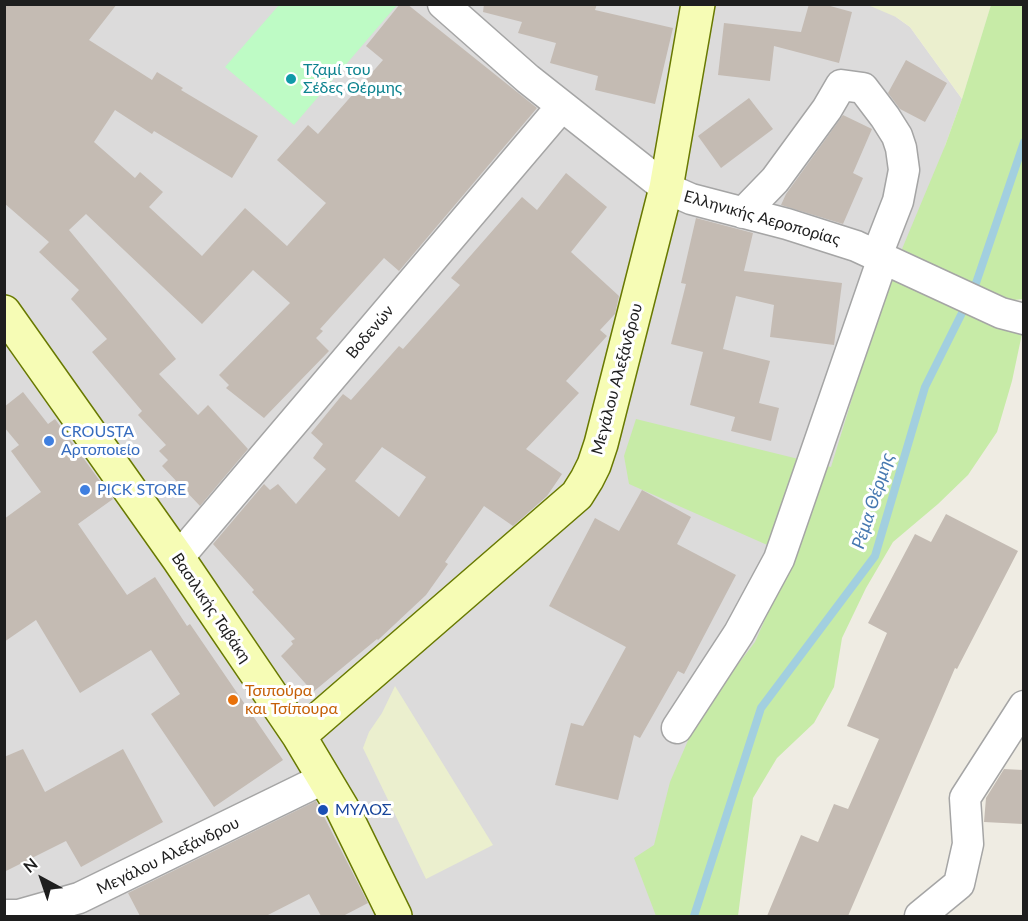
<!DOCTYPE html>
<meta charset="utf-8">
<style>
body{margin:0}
#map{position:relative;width:1028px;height:921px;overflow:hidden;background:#efece3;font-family:Lato,sans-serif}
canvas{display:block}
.frame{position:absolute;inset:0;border:6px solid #1e1e1e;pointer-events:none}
.north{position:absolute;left:12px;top:849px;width:60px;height:60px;-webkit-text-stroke:4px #fff;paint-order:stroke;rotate:320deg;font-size:16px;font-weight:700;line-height:24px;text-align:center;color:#1e1e1e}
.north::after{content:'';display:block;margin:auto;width:21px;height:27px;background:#1e1e1e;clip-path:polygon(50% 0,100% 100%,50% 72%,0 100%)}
</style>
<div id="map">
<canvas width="1028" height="921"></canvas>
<div class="frame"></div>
<div class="north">N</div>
</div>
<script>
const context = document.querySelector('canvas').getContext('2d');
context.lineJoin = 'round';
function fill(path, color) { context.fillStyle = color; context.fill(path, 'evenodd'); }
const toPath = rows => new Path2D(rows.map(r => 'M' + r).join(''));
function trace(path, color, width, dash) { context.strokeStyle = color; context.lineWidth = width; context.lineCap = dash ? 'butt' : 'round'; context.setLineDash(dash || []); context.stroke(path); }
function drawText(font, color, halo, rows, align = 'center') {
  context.font = font + ' Lato,sans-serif'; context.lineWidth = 6; context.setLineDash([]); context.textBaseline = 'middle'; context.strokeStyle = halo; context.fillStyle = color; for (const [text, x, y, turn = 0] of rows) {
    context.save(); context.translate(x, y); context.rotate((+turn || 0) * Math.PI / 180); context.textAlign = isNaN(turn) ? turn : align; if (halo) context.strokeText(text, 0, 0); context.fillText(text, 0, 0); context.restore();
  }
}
fill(toPath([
 [5,5,898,5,896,17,910,27,962,99,945,146,921,315,675,916,5,916]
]), '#dcdbdb');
fill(toPath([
 [868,5,991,5,962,99,910,27,896,17],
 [395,686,493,845,426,879,363,748,369,732,382,713]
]), '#ebefce');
fill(toPath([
 [991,5,1023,5,1023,299,1006,301,976,288,902,249,945,146,962,99],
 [894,274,1023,329,1012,381,997,432,968,475,938,504,893,542,866,588,842,638,834,687,814,723,777,758,753,798,738,916,656,916,634,858,654,845,670,782,699,715,755,642,794,554,765,544,629,484,624,456,636,419,831,467,875,324]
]), '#c7eba7');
fill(toPath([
 [279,5,397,5,294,125,225,67]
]), '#befbc5');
trace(toPath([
 [694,916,761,708,875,556,925,387,974,289,1024,142]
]), '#a2cfdf', 8);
fill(toPath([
 [4,4,117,4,89,40,152,80,157,72,183,88,181,90,258,136,232,178,154,131,152,134,115,110,94,142,135,178,140,172,163,192,149,207,202,256,245,208,287,246,326,203,277,160,308,125,318,134,383,60,366,46,400,4,407,4,537,108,399,271,384,258,320,329,323,331,316,338,329,351,264,418,226,388,229,385,219,375,290,303,253,270,202,324,86,214,69,230,176,359,159,374,198,415,208,405,248,449,200,506,162,466,168,460,159,451,166,445,138,415,142,411,92,352,107,339,71,299,79,290,39,252,49,242,4,203],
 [484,4,597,4,595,10,673,28,655,104,595,90,598,76,550,63,556,43,518,33,522,22,483,12],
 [809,4,823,4,852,12,839,63,774,46,770,81,718,75,724,23,801,32],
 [906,60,947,83,925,122,900,109,888,93],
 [749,98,773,129,721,168,698,136],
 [843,115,872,129,853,173,863,178,843,224,781,205,786,194],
 [566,173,607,207,571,252,619,296,615,314,600,330,607,336,566,381,579,393,526,449,562,474,547,496,513,526,484,506,445,562,448,564,426,595,378,640,377,639,313,692,281,656,293,644,291,641,295,639,252,592,254,590,213,544,264,484,270,490,278,484,296,504,326,469,313,458,323,444,311,433,343,394,351,400,399,346,403,349,460,285,451,278,522,197,537,210],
 [382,447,426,477,399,517,355,481],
 [696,218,753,233,744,271,842,283,834,345,770,337,774,305,736,296,723,349,770,361,759,403,779,408,771,441,731,431,735,417,690,405,703,352,671,344,686,284,681,283],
 [23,392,48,424,55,419,113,499,78,524,127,595,155,577,187,626,190,624,283,760,214,807,151,714,180,694,151,650,80,693,36,620,4,642,4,519,41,492,11,451,19,445,4,427,4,407],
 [642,490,691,517,677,544,736,575,684,674,678,671,640,738,634,735,618,800,555,785,571,723,583,726,626,647,549,606,595,518,619,531],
 [946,514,1018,551,957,669,955,668,848,916,767,916,801,835,818,842,834,804,848,809,879,739,847,726,887,633,868,623,915,534,931,542],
 [23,749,45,792,123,749,163,822,81,867,66,841,4,872,4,757],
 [1004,769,1023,770,1023,824,984,822,986,798],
 [316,801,368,903,343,916,321,916,309,894,266,916,140,916,128,893]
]), '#c4bbb3');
const street = toPath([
 [443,4,528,79,666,188,691,199,787,224,856,246,1001,313,1024,319],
 [743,213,775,180,827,109,841,85,863,88,885,117,897,136,901,148,904,170,898,201,877,255],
 [178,558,562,106],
 [677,728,739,633,779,559,883,258],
 [4,915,19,915,79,898,325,778],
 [920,916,959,884,968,844,965,798,1024,706]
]);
const secondary = toPath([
 [4,312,178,558,299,736,342,808,395,916],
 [299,736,577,495,587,479,594,465,601,444,666,188,698,4]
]);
trace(street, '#a5a5a5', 33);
trace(secondary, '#687901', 36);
trace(street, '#fff', 30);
trace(secondary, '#f6fcb5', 33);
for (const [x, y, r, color] of [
 [291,79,6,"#0f9aa8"],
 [49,441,6,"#3f7fe0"],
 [85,490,6,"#3f7fe0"],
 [233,700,6,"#e8710a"],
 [323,810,6,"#1a4fb4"]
]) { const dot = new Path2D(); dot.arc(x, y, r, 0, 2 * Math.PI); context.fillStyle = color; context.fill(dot); trace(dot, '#fff', 2); }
drawText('16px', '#0d838f', '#fff', [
 ["Τζαμί του",303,70],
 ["Σέδες Θέρμης",303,88]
], 'left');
drawText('16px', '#1e1e1e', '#fff', [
 ["Ελληνικής Αεροπορίας",762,218,16],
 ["Βοδενών",370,332,-50],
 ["Μεγάλου Αλεξάνδρου",617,379,-75],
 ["Βασιλικής Ταβάκη",211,608,56],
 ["Μεγάλου Αλεξάνδρου",168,856,-26]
]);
drawText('16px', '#366cbe', '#fff', [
 ["CROUSTA",61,432],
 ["Αρτοποιείο",61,450],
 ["PICK STORE",97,490]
], 'left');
drawText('16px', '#c56008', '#fff', [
 ["Τσιπούρα",245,691],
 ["και Τσίπουρα",245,709]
], 'left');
drawText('16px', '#164399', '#fff', [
 ["ΜΥΛΟΣ",335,810]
], 'left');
drawText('italic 18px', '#4779b1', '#fff', [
 ["Ρέμα Θέρμης",873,501,-72]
]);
</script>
